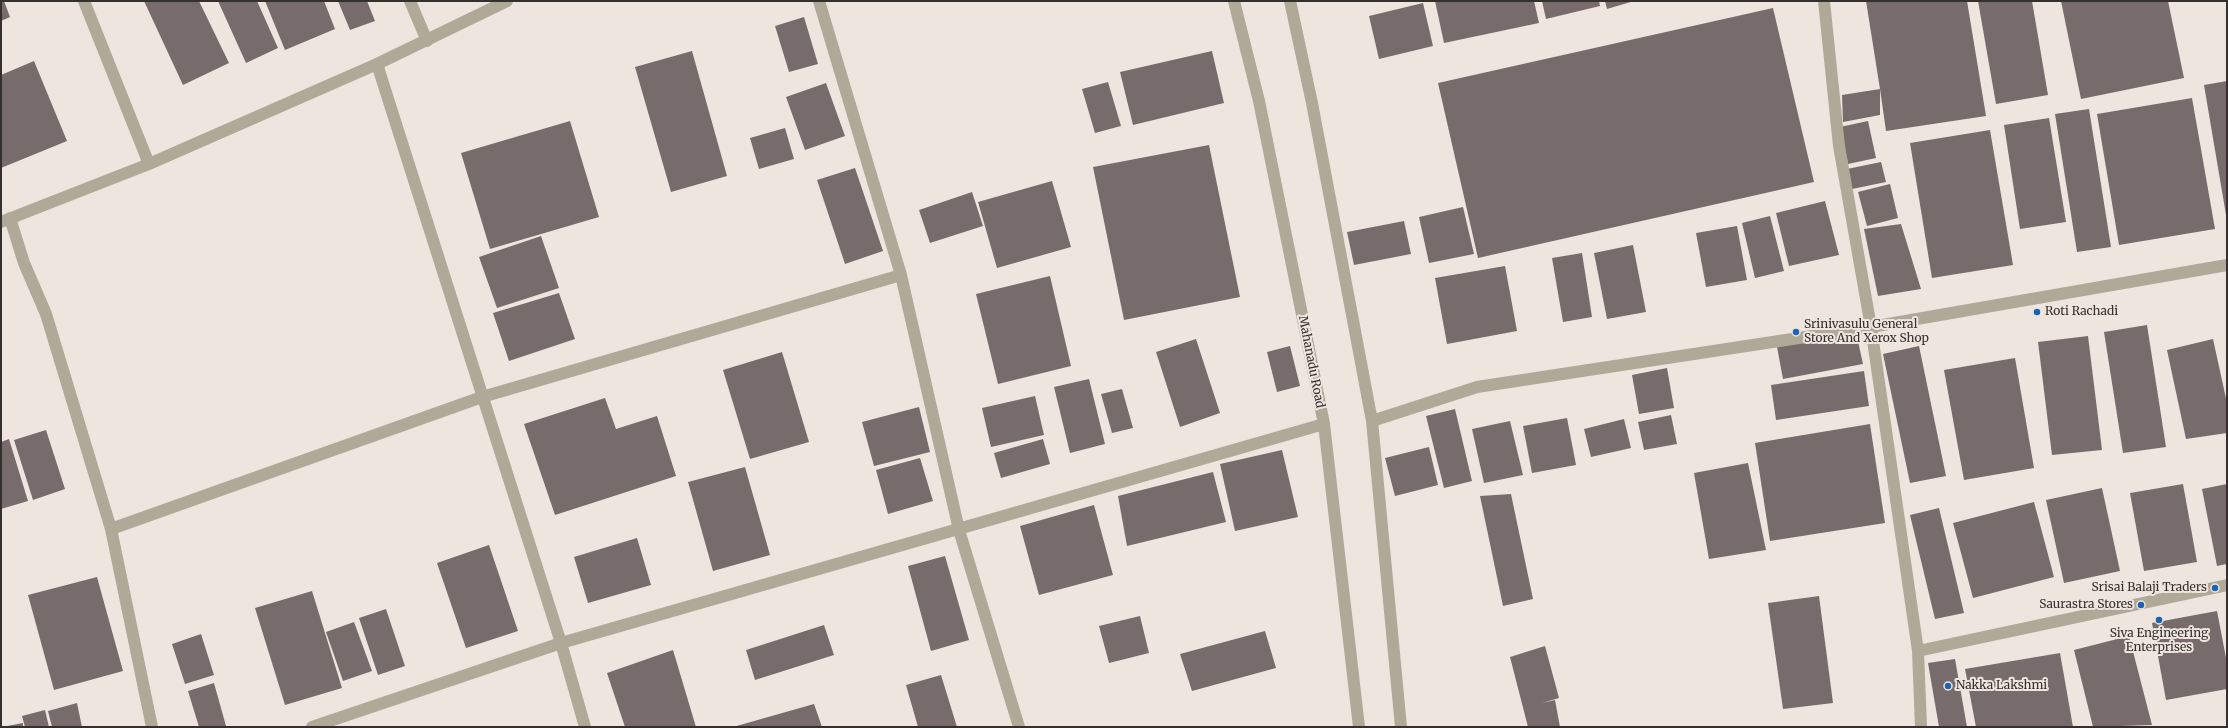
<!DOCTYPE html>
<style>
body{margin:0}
#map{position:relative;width:2228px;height:728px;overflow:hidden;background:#efe5df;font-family:Merriweather,serif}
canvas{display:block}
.frame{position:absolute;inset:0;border:2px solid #34302d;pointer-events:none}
</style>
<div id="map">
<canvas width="2228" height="728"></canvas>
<div class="frame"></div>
</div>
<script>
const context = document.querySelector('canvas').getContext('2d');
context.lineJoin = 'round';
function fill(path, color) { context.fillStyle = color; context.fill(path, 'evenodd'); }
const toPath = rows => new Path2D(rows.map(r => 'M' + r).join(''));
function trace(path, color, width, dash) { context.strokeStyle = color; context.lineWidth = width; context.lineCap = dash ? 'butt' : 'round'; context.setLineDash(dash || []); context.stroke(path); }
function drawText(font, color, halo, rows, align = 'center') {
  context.font = font + ' Merriweather,serif'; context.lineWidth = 4; context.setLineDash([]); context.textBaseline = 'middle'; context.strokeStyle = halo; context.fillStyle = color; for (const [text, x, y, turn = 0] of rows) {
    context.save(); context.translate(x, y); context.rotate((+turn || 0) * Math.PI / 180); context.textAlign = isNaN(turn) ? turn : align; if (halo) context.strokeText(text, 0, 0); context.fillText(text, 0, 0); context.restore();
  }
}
fill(toPath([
 [1,1,4,1,10,17,1,21],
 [144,1,199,1,229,63,183,85],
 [218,1,257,1,278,48,246,63],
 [265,1,324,1,335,29,285,50],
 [338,1,367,1,375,21,350,30],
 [1435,1,1534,1,1539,23,1444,43],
 [1542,1,1599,1,1600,6,1546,19],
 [1605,1,1634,1,1607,9],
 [1866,1,1967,1,1986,116,1886,131,1880,89,1880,115,1843,122,1842,95,1880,89],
 [1978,1,2032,1,2048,95,1996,104],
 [2061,1,2168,1,2184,78,2081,99],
 [1423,3,1433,46,1379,59,1369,16],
 [1773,8,1814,182,1478,258,1438,83],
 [804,17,818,64,789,72,775,26],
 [692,51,727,176,671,192,635,67],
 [1212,51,1224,103,1133,125,1120,72],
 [34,61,67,141,1,168,1,75],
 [2227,81,2227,214,2226,215,2204,85],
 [1108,82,1121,126,1095,133,1082,89],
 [826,83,845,136,805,150,786,97],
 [2192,98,2215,229,2119,245,2097,114],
 [2089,109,2111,247,2077,252,2055,114],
 [2049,118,2066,222,2020,229,2004,125],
 [570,121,599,217,490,249,461,153],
 [1868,121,1876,158,1848,164,1840,127],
 [785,128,794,159,759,169,750,138],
 [1990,130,2013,265,1932,278,1910,143],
 [1209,145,1240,297,1124,320,1093,167],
 [1881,162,1886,182,1852,189,1847,169],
 [855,168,883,251,845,264,817,180],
 [1052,181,1071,247,997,268,978,202],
 [1890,184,1898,218,1867,226,1858,192],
 [972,192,983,226,930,243,919,210],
 [1825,201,1839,255,1789,266,1776,213],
 [1463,207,1474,254,1429,263,1419,217],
 [1770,216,1784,271,1755,278,1742,223],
 [1404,221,1411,254,1354,265,1347,232],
 [1901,224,1921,289,1878,296,1864,229],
 [1737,226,1747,280,1706,287,1696,233],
 [541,236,559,288,497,308,479,257],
 [1633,245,1646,312,1607,319,1594,253],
 [1582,253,1592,317,1563,322,1552,258],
 [1505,266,1517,331,1447,344,1435,278],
 [1050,276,1071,366,998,384,976,294],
 [559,293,575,339,509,361,493,313],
 [2147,325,2166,447,2123,453,2104,332],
 [1856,332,1863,364,1783,379,1777,347],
 [2088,336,2102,450,2052,455,2038,342],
 [1196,339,1220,413,1180,427,1156,352],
 [2213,339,2227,403,2227,433,2186,439,2167,350],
 [1290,346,1300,386,1277,392,1267,352],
 [1919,346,1946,476,1910,483,1883,354],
 [782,352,809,442,750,459,723,370],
 [2015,358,2034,468,1964,480,1944,370],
 [1667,368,1674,408,1639,414,1632,375],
 [1864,371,1869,406,1776,420,1771,385],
 [1089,379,1105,444,1070,453,1054,387],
 [1122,389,1133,428,1112,433,1101,394],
 [1035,396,1044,435,991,447,982,408],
 [605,398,616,429,657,416,676,476,555,515,524,424],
 [919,407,930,452,874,466,862,422],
 [1455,409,1472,481,1444,488,1426,416],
 [1671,415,1677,444,1644,450,1638,422],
 [1567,418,1576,465,1532,473,1523,426],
 [1624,419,1631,448,1591,457,1584,429],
 [1510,421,1523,475,1484,483,1472,429],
 [1870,424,1885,523,1770,541,1755,443],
 [46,430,65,489,33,500,14,440],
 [9,439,28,501,1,509,1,442],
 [1043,439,1050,464,1001,478,994,453],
 [1429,447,1438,485,1395,496,1385,458],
 [1282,450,1298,517,1235,531,1220,464],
 [920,458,933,501,888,514,876,470],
 [1748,463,1766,550,1709,559,1694,473],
 [745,467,770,555,713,571,688,482],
 [1213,472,1226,522,1127,546,1118,496],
 [2183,484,2197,562,2144,571,2130,493],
 [2227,484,2227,564,2217,566,2202,489],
 [2102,488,2120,571,2064,583,2046,500],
 [1511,494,1533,599,1503,606,1480,496],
 [2034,502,2054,577,1973,598,1953,523],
 [1094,505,1113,575,1039,595,1020,526],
 [1939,508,1964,613,1935,619,1910,515],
 [637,538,651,585,588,603,574,557],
 [489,545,518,631,466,648,437,563],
 [945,556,969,640,931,651,908,566],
 [97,577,123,671,54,690,28,595],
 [312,591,342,688,285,705,255,608],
 [1819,596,1833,703,1783,709,1768,603],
 [386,609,405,666,378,675,359,618],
 [2217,611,2227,663,2227,689,2166,700,2152,623],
 [1140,616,1149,653,1109,663,1099,626],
 [354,622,372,671,343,681,326,632],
 [824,625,834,655,755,680,746,650],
 [1265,631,1276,668,1192,691,1180,654],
 [201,634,214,675,185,684,172,644],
 [2129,636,2152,725,2093,727,2074,650],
 [1545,646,1559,698,1542,703,1555,700,1560,727,1528,727,1510,657],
 [673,650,696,727,625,727,607,673],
 [2060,653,2073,727,1976,727,1965,669],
 [1955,659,1967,727,1939,727,1928,663],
 [941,675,957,727,918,727,906,685],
 [214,683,226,726,199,727,188,691],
 [77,703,82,727,52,727,48,711],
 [814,704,822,727,733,727],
 [45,710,49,727,25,727,22,716],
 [23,723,23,727,7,727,7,726]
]), '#776c6b');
trace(toPath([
 [84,1,149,164],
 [410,1,427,41],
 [819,1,901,275,959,530,1019,727],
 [1234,1,1259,101,1324,424,1359,727],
 [1290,1,1312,103,1372,421,1401,727],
 [1824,1,1839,146,1871,327,1918,651,1921,727],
 [377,64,561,643,585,727],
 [10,218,24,263,46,314,111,529,152,727],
 [1,222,149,164,377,64,507,1],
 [1372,421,1477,387,1871,327,2227,265],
 [111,529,482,397,901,275],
 [1918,651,2227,585],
 [312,727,561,643,1324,424]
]), '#b0a997', 12);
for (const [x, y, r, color] of [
 [2037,312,4,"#1964b4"],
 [1796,332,4,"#1964b4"],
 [2215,588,4,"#1964b4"],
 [2141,605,4,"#1964b4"],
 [2159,620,4,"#1964b4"],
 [1948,686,4,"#1964b4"]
]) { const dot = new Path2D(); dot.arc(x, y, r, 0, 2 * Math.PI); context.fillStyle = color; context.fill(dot); trace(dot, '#efe5df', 1.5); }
drawText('12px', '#34302d', '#efe5df', [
 ["Roti Rachadi",2045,312],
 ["Srinivasulu General",1804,325],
 ["Store And Xerox Shop",1804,339],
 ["Srisai Balaji Traders",2207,588,"right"],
 ["Saurastra Stores",2133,605,"right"],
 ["Siva Engineering",2159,634,"center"],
 ["Enterprises",2159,648,"center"],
 ["Nakka Lakshmi",1956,686]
], 'left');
drawText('12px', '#34302d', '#efe5df', [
 ["Mahanadu Road",1311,362,79]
]);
</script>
